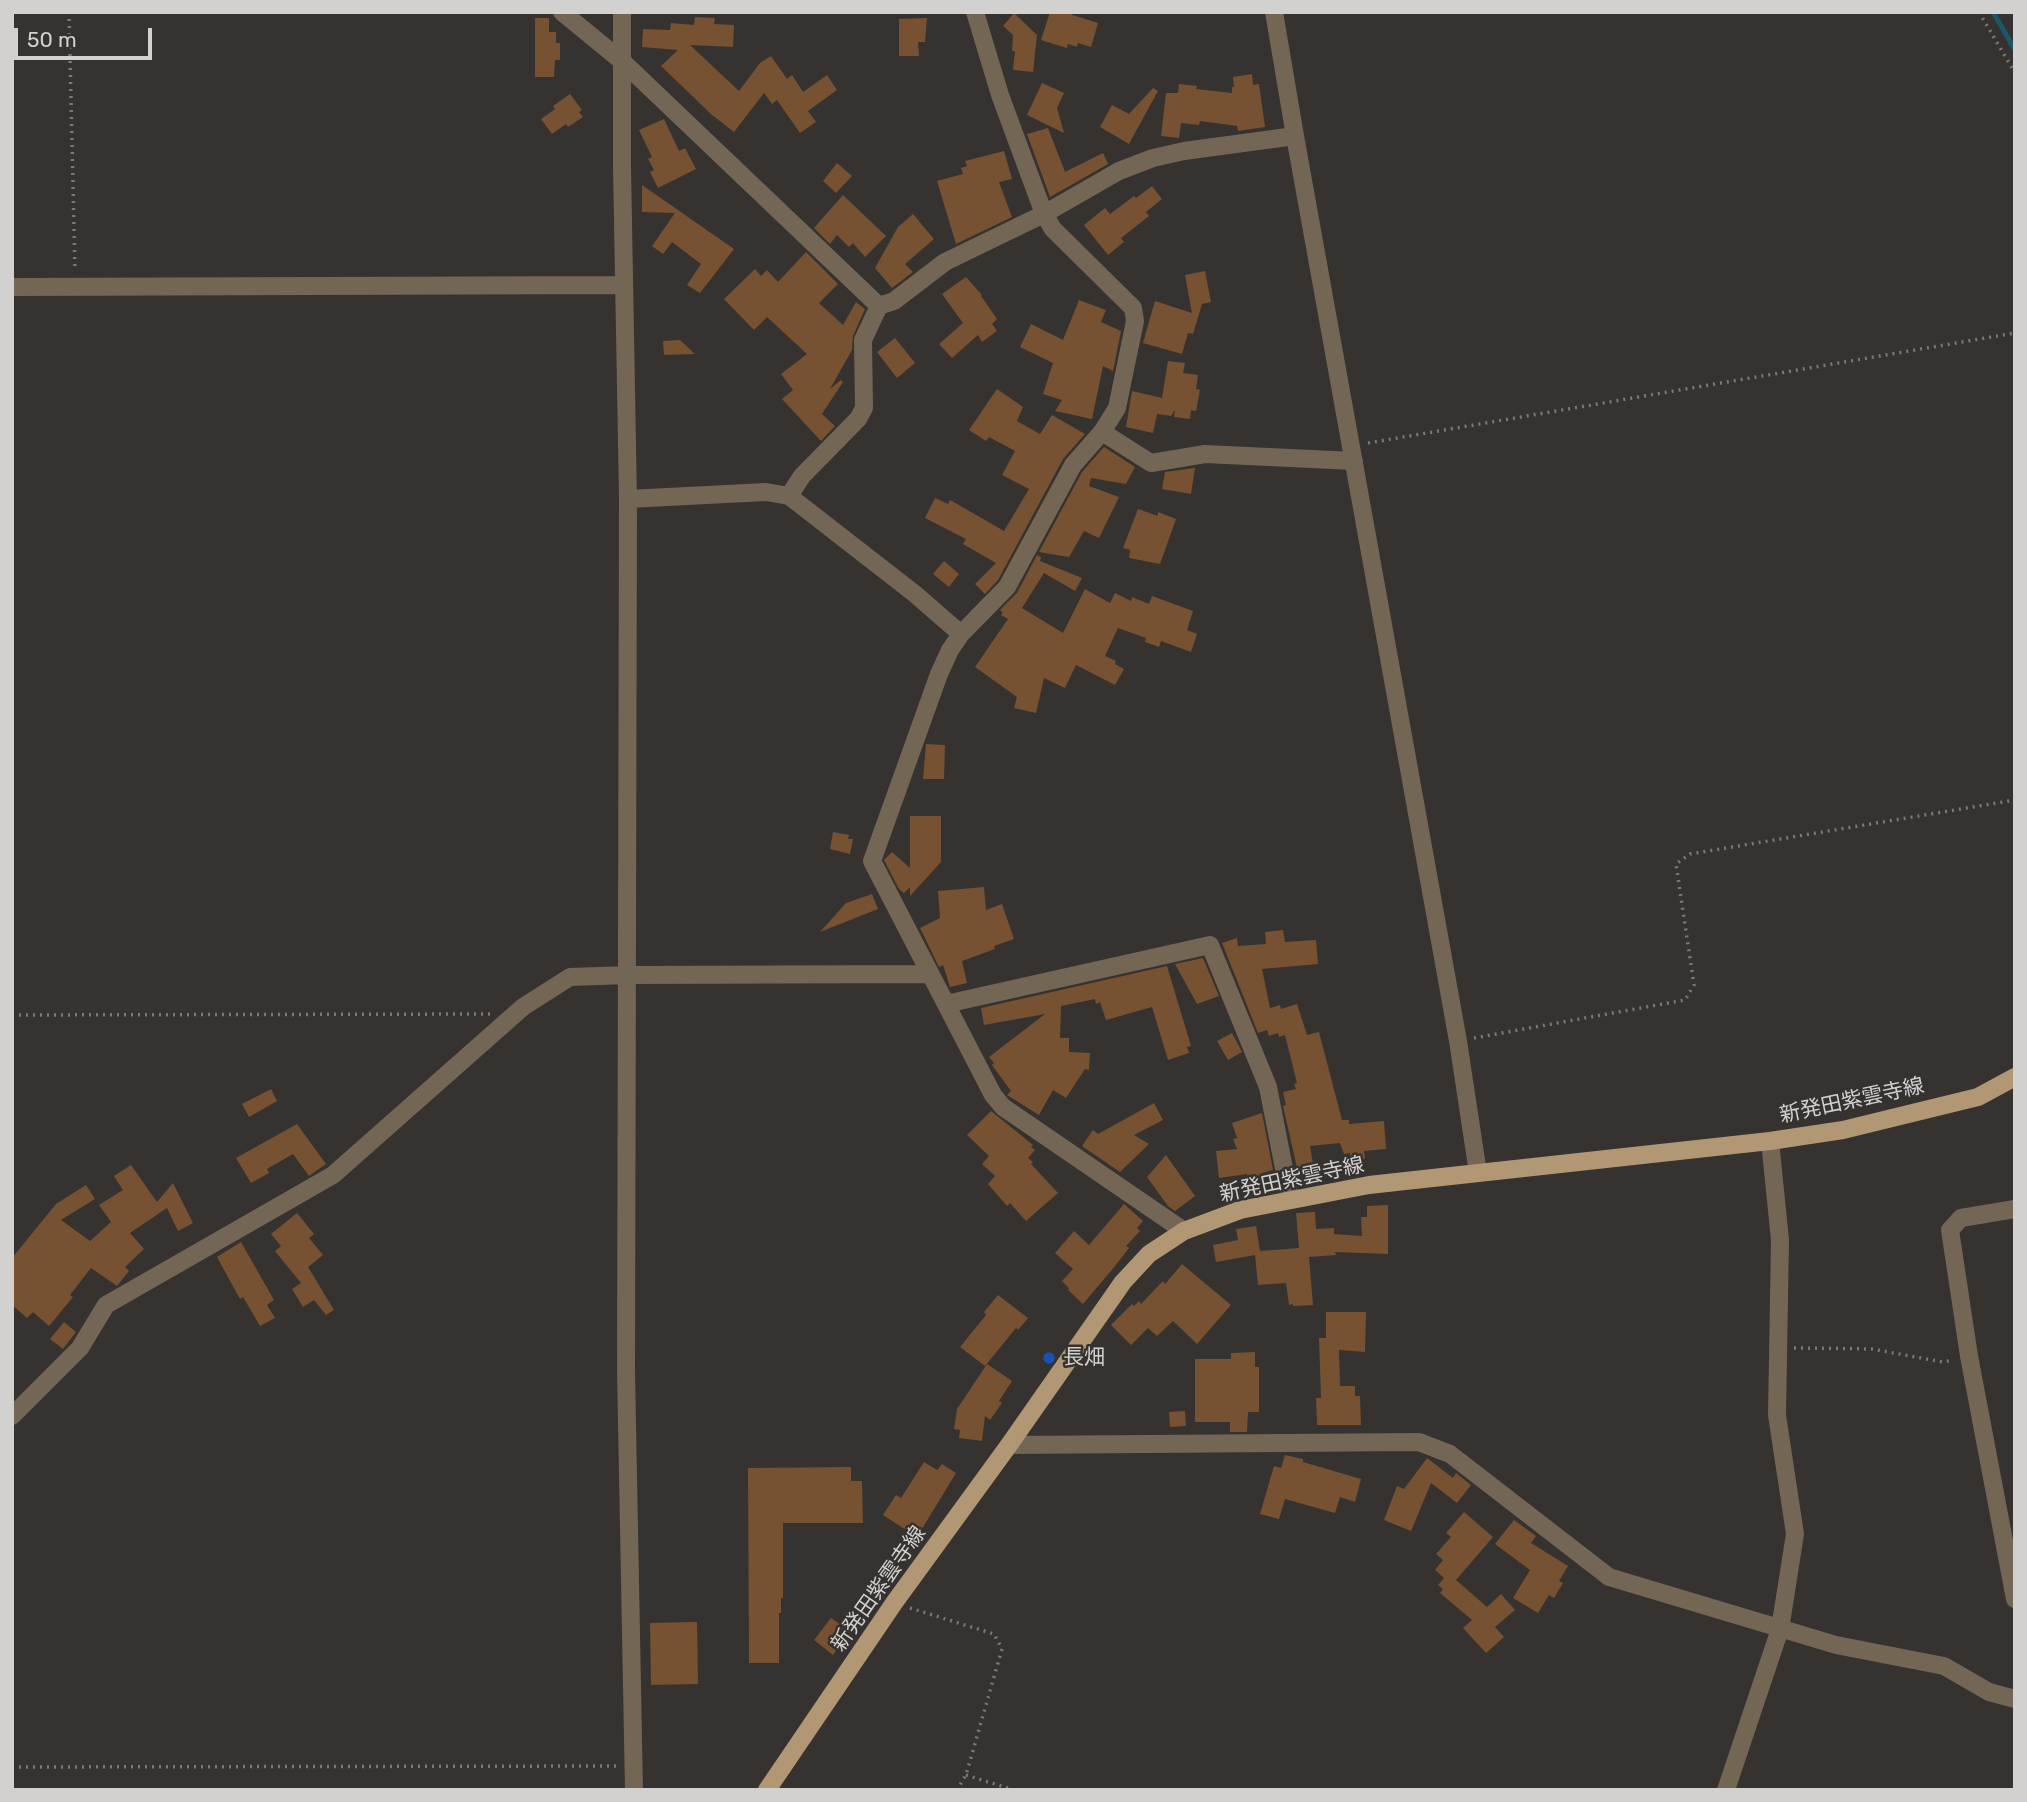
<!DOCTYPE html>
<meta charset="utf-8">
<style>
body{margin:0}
#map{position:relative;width:2027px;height:1802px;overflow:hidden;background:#35322f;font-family:Rubik,sans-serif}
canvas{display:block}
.frame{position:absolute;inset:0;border:14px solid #d3d1d0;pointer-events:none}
.scale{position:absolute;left:14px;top:28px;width:138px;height:32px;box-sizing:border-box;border:4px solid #d3d1d0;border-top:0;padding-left:9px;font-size:21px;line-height:24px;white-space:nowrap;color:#d3d1d0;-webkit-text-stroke:5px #35322f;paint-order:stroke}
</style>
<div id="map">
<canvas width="2027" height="1802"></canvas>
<div class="frame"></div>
<div class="scale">50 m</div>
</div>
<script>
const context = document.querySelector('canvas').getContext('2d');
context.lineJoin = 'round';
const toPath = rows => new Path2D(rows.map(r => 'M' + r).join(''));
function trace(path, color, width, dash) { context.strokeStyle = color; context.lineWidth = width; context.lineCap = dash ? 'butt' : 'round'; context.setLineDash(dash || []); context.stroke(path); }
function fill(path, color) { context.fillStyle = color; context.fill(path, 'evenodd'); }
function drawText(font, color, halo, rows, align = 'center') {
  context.font = font + ' Rubik,"Noto Sans JP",sans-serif'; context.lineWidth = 5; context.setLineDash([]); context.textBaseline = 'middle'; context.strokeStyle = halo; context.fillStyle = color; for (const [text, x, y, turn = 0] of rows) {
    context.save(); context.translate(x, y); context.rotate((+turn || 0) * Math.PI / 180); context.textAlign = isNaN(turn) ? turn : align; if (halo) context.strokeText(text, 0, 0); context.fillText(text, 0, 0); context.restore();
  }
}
trace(toPath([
 [1993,12,2015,50]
]), '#1a576a', 5);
fill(toPath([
 [1050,12,1073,12,1072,15,1098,23,1091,47,1078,43,1077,47,1068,44,1067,48,1041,40],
 [1014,13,1037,35,1033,72,1013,70,1015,51,1012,51,1013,35,1003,26],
 [695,17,715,18,714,24,734,25,733,47,690,45,739,91,760,63,771,56,787,79,792,75,803,92,827,75,837,90,808,111,816,122,800,133,777,100,772,104,764,93,734,132,712,115,661,66,678,50,642,47,643,29,670,30,671,23,694,25],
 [535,18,549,18,549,32,556,32,556,43,560,43,560,60,555,60,554,77,535,77],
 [927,18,925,42,918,42,919,56,899,56,899,19],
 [1252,74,1253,85,1259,84,1265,127,1238,131,1237,126,1200,121,1199,125,1181,123,1179,138,1161,136,1166,93,1178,93,1179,84,1197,86,1196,89,1232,93,1232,87,1234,87,1233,77],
 [1042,83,1064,93,1057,108,1064,133,1027,115],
 [1153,88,1158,91,1129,144,1100,127,1112,105,1129,114],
 [570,94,582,110,579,112,583,117,568,127,566,124,552,134,541,119,555,109,553,106],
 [664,119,679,151,685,148,696,169,658,188,650,172,654,170,648,159,652,157,639,130],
 [1048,128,1065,172,1103,153,1108,164,1050,197,1027,134],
 [1004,151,1012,179,999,182,1012,217,956,244,937,181,963,174,961,168,967,166,965,161],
 [837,163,852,176,836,193,823,181],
 [642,185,734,249,700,293,687,285,701,264,672,242,663,254,652,246,675,213,642,212],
 [1152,186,1162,199,1146,212,1149,216,1121,238,1124,242,1108,255,1084,225,1105,208,1110,214,1134,196,1136,198],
 [843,195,886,236,865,257,853,243,849,247,837,235,830,244,814,228],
 [913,214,934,239,905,264,913,272,892,288,875,268,898,227],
 [806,252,838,284,819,303,843,325,856,302,865,309,853,336,852,350,830,389,841,380,843,382,822,414,835,426,821,441,782,399,793,390,781,374,807,354,767,317,754,330,724,299,755,269,761,276,767,270,778,282],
 [1205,271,1211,302,1202,304,1193,334,1188,333,1182,354,1143,343,1155,301,1192,313,1185,275],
 [966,277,982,295,981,296,997,319,992,324,997,331,982,342,978,335,952,358,939,344,963,323,942,294],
 [1079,300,1106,310,1101,322,1121,331,1113,371,1103,366,1092,419,1055,411,1062,400,1043,394,1053,363,1020,347,1031,324,1063,340],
 [895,338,915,363,897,378,877,352],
 [680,340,695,354,664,355,663,341],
 [1168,361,1185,363,1183,373,1198,375,1196,389,1200,390,1196,411,1191,410,1190,419,1174,417,1175,410,1171,416,1157,414,1153,433,1126,427,1132,391,1162,398],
 [997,389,1023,407,1017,421,1040,434,1052,415,1085,434,1063,459,998,580,985,594,975,584,996,563,963,544,966,539,925,518,935,498,948,504,950,500,1004,531,1029,489,1002,475,1015,451,989,437,986,441,969,430],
 [1104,447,1135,467,1126,484,1091,478,1089,486,1119,497,1099,538,1084,531,1069,557,1039,552,1082,472],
 [1195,468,1191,494,1162,489,1165,472],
 [1138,509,1158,516,1158,512,1176,519,1160,564,1129,558,1130,550,1123,548],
 [1037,555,1041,557,1040,561,1082,578,1075,591,1044,573,1022,608,1063,633,1085,589,1110,603,1115,593,1131,601,1132,597,1149,604,1152,596,1193,611,1187,630,1197,634,1191,652,1161,641,1159,647,1145,642,1146,638,1118,628,1105,656,1116,661,1115,664,1124,669,1115,685,1076,665,1065,688,1044,678,1036,713,1014,708,1017,697,975,667,1008,619,1001,615,1003,613,1000,610,1017,593],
 [944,561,959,574,949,587,933,574],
 [926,744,945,745,944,779,923,779],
 [910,816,941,816,941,862,910,896,910,887,904,893,899,889,884,860,892,852,910,868],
 [833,832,849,835,848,839,853,839,850,854,830,849],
 [984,887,986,910,1002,904,1014,939,994,946,995,949,962,961,967,983,950,987,943,965,939,967,920,928,940,918,938,891],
 [872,894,878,909,820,932,846,903],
 [1283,930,1285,942,1316,940,1318,964,1262,969,1270,1008,1280,1005,1281,1009,1297,1004,1307,1035,1319,1032,1342,1120,1349,1120,1349,1124,1384,1121,1386,1149,1364,1151,1365,1159,1350,1160,1350,1153,1344,1154,1340,1143,1310,1146,1314,1169,1298,1172,1283,1106,1286,1105,1283,1092,1296,1089,1294,1084,1297,1083,1285,1035,1279,1037,1278,1033,1269,1036,1267,1030,1258,1033,1222,943,1237,938,1238,946,1266,944,1265,932],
 [1203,958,1219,996,1197,1004,1175,964],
 [1167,966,1191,1046,1187,1047,1189,1053,1168,1060,1152,1007,1106,1020,1100,1002,1096,1004,1095,999,1061,1006,1060,1038,1069,1038,1069,1052,1090,1053,1089,1070,1085,1069,1066,1098,1053,1090,1039,1115,1007,1095,1011,1091,992,1065,994,1063,989,1057,1045,1014,984,1025,981,1008],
 [1232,1033,1242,1052,1228,1060,1217,1041],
 [271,1089,277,1101,249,1117,242,1104],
 [1154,1103,1163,1120,1134,1135,1149,1144,1120,1172,1082,1146,1093,1130,1098,1134],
 [991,1111,1033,1145,1031,1147,1035,1150,1028,1158,1033,1162,1031,1164,1058,1193,1026,1221,1010,1203,1007,1206,988,1184,995,1176,982,1164,989,1156,967,1135],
 [1262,1113,1273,1170,1262,1173,1265,1180,1250,1185,1247,1174,1219,1178,1216,1151,1237,1149,1233,1139,1237,1138,1232,1123],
 [297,1124,326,1164,309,1176,293,1154,267,1169,269,1173,251,1183,236,1158],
 [1166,1155,1195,1196,1175,1211,1168,1206,1147,1177],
 [131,1165,157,1202,173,1183,193,1223,178,1231,167,1208,130,1233,144,1249,125,1267,129,1271,117,1286,91,1268,70,1295,73,1297,49,1326,33,1312,27,1318,12,1305,12,1258,56,1204,86,1185,95,1199,61,1220,90,1241,111,1222,99,1205,123,1190,114,1176],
 [1124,1204,1143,1221,1137,1228,1140,1231,1126,1246,1129,1248,1115,1266,1083,1304,1068,1290,1069,1288,1062,1281,1073,1269,1055,1253,1074,1231,1089,1245],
 [1388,1205,1388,1254,1335,1252,1336,1255,1309,1257,1313,1305,1293,1306,1293,1304,1289,1305,1286,1283,1258,1285,1255,1255,1216,1262,1213,1245,1238,1240,1236,1229,1256,1226,1260,1251,1299,1248,1296,1213,1315,1212,1316,1229,1334,1228,1334,1234,1362,1236,1361,1217,1367,1217,1367,1206],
 [297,1213,314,1234,309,1238,323,1255,308,1267,334,1310,326,1315,314,1300,303,1307,292,1289,301,1283,275,1251,281,1246,271,1234],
 [241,1242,274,1300,267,1305,275,1318,260,1326,243,1297,240,1299,217,1257],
 [1182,1264,1231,1305,1197,1344,1173,1321,1157,1336,1148,1328,1131,1345,1111,1325,1132,1304,1134,1306,1139,1301,1141,1304,1163,1281,1165,1284],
 [998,1295,1028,1318,1018,1330,1016,1328,985,1366,960,1347,986,1315,984,1312],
 [1326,1312,1366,1312,1365,1352,1339,1350,1340,1386,1355,1386,1355,1396,1360,1396,1361,1425,1317,1425,1316,1398,1321,1398,1319,1338,1326,1338],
 [64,1322,76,1332,63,1349,50,1339],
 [1255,1352,1255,1367,1259,1367,1259,1412,1248,1412,1247,1432,1230,1432,1230,1422,1195,1422,1195,1359,1231,1359,1231,1353],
 [987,1364,1012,1381,999,1401,1002,1403,990,1420,985,1416,982,1441,959,1438,960,1430,954,1429,957,1409],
 [1185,1411,1186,1426,1170,1427,1169,1412],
 [1285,1455,1303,1459,1303,1462,1361,1479,1355,1502,1340,1497,1335,1513,1285,1499,1279,1519,1260,1514,1274,1466,1281,1468],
 [1427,1458,1453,1478,1456,1473,1471,1485,1457,1503,1431,1483,1411,1531,1384,1520,1397,1486,1404,1489],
 [924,1462,937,1470,942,1464,956,1473,917,1537,883,1515,896,1495,901,1498],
 [851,1467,851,1481,862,1481,863,1523,783,1523,783,1598,781,1598,781,1613,779,1613,779,1663,749,1663,748,1468],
 [1464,1512,1493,1537,1456,1580,1487,1607,1501,1594,1515,1610,1495,1627,1504,1637,1486,1653,1463,1628,1472,1620,1440,1593,1443,1589,1438,1585,1444,1578,1435,1570,1443,1560,1436,1554,1451,1537,1446,1533],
 [1514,1520,1536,1536,1531,1543,1568,1566,1559,1581,1563,1583,1554,1598,1549,1595,1538,1613,1513,1598,1530,1570,1495,1544],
 [831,1618,850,1631,833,1655,814,1640],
 [697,1622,698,1684,651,1685,650,1623]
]), '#775232');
trace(toPath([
 [69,12,75,271],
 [1979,12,2015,73],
 [1368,443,2015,333],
 [12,1015,490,1014],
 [1474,1038,1685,1000,1694,985,1676,864,1690,854,2015,800],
 [1794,1348,1872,1349,1943,1362,1953,1360],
 [910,1608,994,1634,1002,1649,966,1775,957,1790],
 [12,1767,617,1766],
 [966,1775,1014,1790]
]), '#7b7977', 3.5, [2, 5]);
trace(toPath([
 [562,12,623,62,879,306],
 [622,12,622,166,628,499,626,1371,634,1790],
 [975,12,1000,95,1044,214,1053,229,1133,308,1135,321,1117,408,1102,432,1073,465,1007,587,961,634,950,650,939,674,872,861,993,1095,1003,1107,1184,1231],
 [1274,12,1295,136,1458,1041,1478,1173],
 [12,287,623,285],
 [1102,432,1151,463,1205,454,1354,461],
 [789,496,802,476,858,419,864,408,863,340,879,306,894,301,945,262,1044,214,1119,171,1153,158,1184,151,1295,136],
 [628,499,766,492,789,496,915,594,961,634],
 [946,1004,1210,945,1268,1087,1290,1199],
 [2015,1209,1961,1218,1950,1230,1969,1356,2015,1599],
 [12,1416,80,1348,106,1305,333,1175,523,1007,570,977,628,975,929,974],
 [1009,1445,1419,1442,1450,1454,1609,1577,1836,1645,1944,1666,1989,1692,2015,1699],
 [1726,1790,1780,1629,1795,1534,1777,1415,1780,1240,1770,1141]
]), '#736655', 18);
trace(toPath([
 [767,1790,894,1603,1009,1445,1123,1282,1149,1254,1184,1231,1240,1210,1369,1185,1770,1141,1843,1130,1978,1097,2015,1077]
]), '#b19774', 18);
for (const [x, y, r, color] of [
 [1049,1358,7,"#1a4fb4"]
]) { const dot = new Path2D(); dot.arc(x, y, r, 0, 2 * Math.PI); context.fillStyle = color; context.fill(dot); trace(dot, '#35322f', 2.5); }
drawText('21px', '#d3d1d0', '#35322f', [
 ["新発田紫雲寺線",1852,1101,-12],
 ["新発田紫雲寺線",1292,1180,-12],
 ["新発田紫雲寺線",879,1589,-55]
]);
drawText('21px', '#d3d1d0', '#35322f', [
 ["長畑",1063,1358]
], 'left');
</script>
